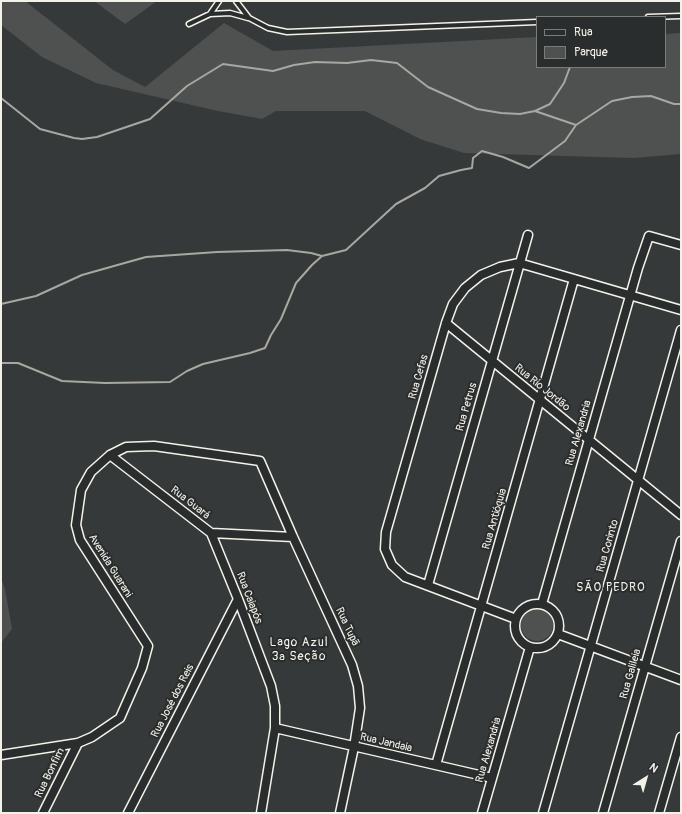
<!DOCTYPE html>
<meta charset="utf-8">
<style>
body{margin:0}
#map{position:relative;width:682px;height:814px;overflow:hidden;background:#363939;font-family:Pangolin,sans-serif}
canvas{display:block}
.frame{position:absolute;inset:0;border:2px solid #f4f1e8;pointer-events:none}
.legend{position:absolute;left:536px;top:16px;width:130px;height:52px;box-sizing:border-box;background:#2a2d2e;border:1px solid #7b7b78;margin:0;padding:5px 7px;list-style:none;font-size:12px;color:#f4f1e8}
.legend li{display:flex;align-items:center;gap:8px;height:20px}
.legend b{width:20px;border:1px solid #7b7b78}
.north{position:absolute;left:626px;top:758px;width:40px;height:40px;-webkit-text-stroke:3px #2a2d2e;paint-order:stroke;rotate:37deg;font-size:11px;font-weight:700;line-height:16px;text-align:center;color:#f4f1e8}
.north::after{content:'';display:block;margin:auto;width:14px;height:18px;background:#f4f1e8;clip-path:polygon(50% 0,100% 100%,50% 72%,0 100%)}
</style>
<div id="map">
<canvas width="682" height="814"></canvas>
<div class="frame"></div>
<ul class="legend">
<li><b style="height:5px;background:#2a2d2e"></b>Rua</li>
<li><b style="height:11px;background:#4e514f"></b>Parque</li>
</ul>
<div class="north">N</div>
</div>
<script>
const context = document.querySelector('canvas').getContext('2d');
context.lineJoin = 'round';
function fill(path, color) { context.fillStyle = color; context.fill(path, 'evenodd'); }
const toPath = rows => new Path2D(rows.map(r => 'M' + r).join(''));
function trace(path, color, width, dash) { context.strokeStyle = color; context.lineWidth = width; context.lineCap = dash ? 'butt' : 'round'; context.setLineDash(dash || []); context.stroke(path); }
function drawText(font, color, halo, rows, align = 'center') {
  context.font = font + ' Pangolin,sans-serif'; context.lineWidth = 4; context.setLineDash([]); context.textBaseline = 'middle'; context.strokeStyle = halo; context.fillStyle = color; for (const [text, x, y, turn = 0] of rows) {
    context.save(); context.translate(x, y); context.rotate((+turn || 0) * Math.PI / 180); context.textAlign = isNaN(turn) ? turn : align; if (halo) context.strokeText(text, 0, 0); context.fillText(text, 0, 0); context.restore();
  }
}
fill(toPath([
 [1,1,25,1,113,70,145,87,224,23,273,51,537,37,537,67,665,67,665,34,681,33,681,154,634,158,464,153,420,139,365,111,276,111,262,119,218,111,96,83,42,57,1,25],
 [94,1,157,1,125,24],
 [1,578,5,589,12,629,1,643],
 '521 625a16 16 0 1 1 32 0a16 16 0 1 1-32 0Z'
]), '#4e514f');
trace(toPath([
 [1,98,40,129,74,138,82,139,97,137,150,119,187,86,223,64,273,71,294,65,315,62,347,63,371,60,397,63,428,87,477,109,501,113,520,114,535,111,576,125,612,101,632,97,651,96,674,104,681,104],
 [535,111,550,104,564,83,570,67],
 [1,304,36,296,82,275,146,257,217,252,287,250,311,253,322,256],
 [1,363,18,363,62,381,105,383,170,382,187,371,203,364,250,353,265,348,271,335,281,319,296,283,312,265,322,256,346,250,396,204,425,188,439,176,461,170,472,168,473,158,482,151,503,157,529,168,565,141,576,125]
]), '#a8a7a1', 2);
const lane = toPath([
 [219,1,210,14,230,13,248,18],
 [236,1,249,18,268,28,287,32,537,22],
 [648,17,681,16],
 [189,24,210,14]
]);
const street = toPath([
 [446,323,681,515],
 [110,455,211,533,293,537],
 [211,533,238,599,271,686,275,706,275,728,261,813],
 [428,585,528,235],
 '515 626a22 22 0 1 1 44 0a22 22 0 1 1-44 0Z',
 [542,604,638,268,649,236,681,245],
 [516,619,405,577,392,565,385,549,386,532,446,323,453,304,465,288,481,275,500,267,519,263,681,310],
 [558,634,681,680],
 [275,728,492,778],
 [1,755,78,743,92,737,120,718,142,668,148,646,80,540,76,525,81,490,91,472,110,455,126,447,154,446,260,461,293,537,352,665,358,686,360,708,354,747,340,813],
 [436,765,574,279],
 [43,813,78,743],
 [128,813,238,599],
 [482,813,530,647],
 [543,813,681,330],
 [603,813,681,541],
 [659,813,681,737]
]);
trace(lane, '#f4f1e8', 7);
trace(street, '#f4f1e8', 11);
trace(lane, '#2a2d2e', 4);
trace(street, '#2a2d2e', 8);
drawText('11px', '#f4f1e8', '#2a2d2e', [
 ["Rua Cefas",419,377,-74],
 ["Rua Rio Jordão",542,388,39],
 ["Rua Petrus",467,407,-74],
 ["Rua Alexandria",579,433,-74],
 ["Rua Guará",190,503,38],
 ["Rua Antióquia",495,519,-74],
 ["Rua Corinto",608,546,-74],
 ["Avenida Guarani",110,566,58],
 ["Rua Caiapós",249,598,69],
 ["Rua Tupã",347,627,65],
 ["Rua Galileia",631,674,-74],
 ["Rua José dos Reis",173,701,-63],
 ["Rua Jandaia",386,743,13],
 ["Rua Alexandria",489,750,-74],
 ["Rua Bonfim",50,773,-64]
]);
context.letterSpacing = '1px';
drawText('12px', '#f4f1e8', '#2a2d2e', [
 ["SÃO PEDRO",611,588],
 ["Lago Azul",299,643],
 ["3ª Seção",299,657]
]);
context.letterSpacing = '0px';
</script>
